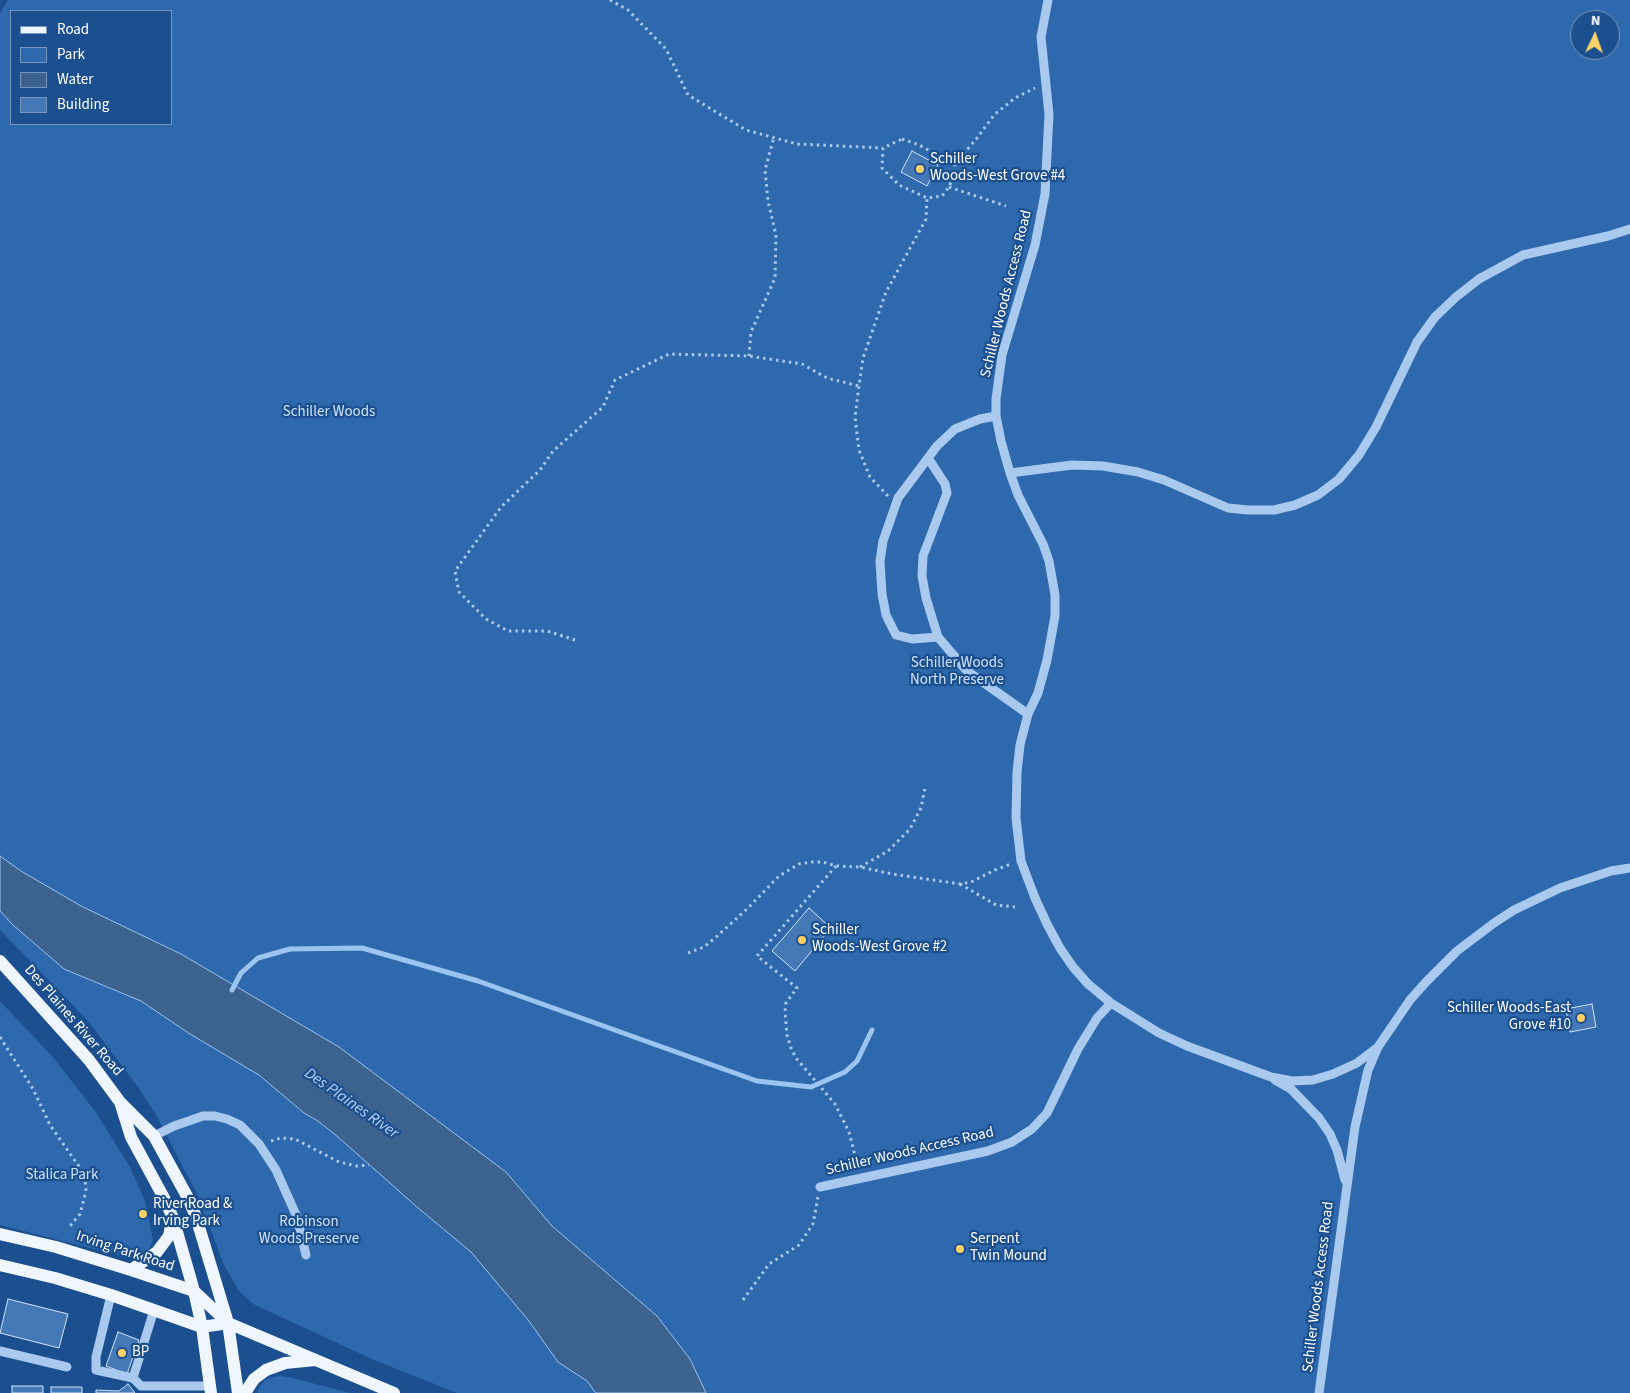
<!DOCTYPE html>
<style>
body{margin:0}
#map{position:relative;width:1630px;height:1393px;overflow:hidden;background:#1b4f8f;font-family:"Source Sans 3",sans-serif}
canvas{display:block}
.legend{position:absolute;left:10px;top:10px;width:162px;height:115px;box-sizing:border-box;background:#1b4f8f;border:1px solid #7695bc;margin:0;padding:6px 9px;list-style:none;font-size:15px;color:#fff}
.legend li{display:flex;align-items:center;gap:10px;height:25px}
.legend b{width:25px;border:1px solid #7695bc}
.north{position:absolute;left:1570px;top:10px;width:50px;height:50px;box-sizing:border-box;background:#1b4f8f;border:1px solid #7695bc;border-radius:50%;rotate:3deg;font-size:14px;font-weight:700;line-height:20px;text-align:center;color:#fff}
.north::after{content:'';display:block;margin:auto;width:18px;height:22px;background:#ffd166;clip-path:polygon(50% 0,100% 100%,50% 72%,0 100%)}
</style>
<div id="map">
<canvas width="1630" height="1393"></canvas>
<ul class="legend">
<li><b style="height:6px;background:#f0f6ff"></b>Road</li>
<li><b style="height:14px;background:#2e69ad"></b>Park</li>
<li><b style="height:14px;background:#3c6290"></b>Water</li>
<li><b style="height:14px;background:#4478b7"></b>Building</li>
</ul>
<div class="north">N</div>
</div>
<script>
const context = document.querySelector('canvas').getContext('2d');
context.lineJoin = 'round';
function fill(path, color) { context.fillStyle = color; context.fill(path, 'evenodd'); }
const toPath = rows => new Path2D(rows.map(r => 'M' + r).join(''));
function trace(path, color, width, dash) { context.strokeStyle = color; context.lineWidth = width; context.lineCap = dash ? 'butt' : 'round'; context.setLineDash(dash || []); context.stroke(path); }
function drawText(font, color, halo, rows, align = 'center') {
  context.font = font + ' "Source Sans 3",sans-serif'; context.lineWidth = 4.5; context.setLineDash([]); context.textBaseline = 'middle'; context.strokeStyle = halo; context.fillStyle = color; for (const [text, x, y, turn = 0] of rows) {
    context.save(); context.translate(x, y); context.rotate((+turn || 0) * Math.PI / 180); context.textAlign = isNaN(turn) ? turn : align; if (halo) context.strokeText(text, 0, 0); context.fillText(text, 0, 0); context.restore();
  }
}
fill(toPath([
 [8,0,1630,0,1630,1393,706,1393,690,1359,657,1316,552,1226,506,1172,339,1047,181,954,81,906,21,871,0,856,0,13],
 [11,11,171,11,171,124,11,124],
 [1580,20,1610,20,1610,50,1580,50],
 [0,911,13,925,64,969,141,1001,190,1034,259,1075,304,1113,318,1121,338,1137,417,1207,471,1252,529,1321,558,1362,587,1381,596,1393,457,1393,374,1360,253,1304,239,1291,224,1265,197,1194,155,1113,138,1087,88,1021,0,930],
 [0,1001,52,1056,95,1111,130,1167,145,1201,153,1240,148,1251,138,1257,126,1257,0,1225],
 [280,1376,289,1377,350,1393,257,1393,259,1387,265,1380,272,1377]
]), '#2e69ad');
const water = toPath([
 [0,856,21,871,81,906,181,954,339,1047,506,1172,552,1226,657,1316,690,1359,706,1393,596,1393,587,1381,558,1362,529,1321,471,1252,417,1207,338,1137,318,1121,304,1113,259,1075,190,1034,141,1001,64,969,13,925,0,911,0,856]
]);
fill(water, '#3c6290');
trace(water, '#9cc4f0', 1);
trace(toPath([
 [232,990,241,973,258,958,290,949,362,948,478,981,757,1081,811,1087,845,1072,857,1061,872,1030]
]), '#9cc4f0', 5);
const building = toPath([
 [912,151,938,165,927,186,901,172,912,151],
 [809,908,831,928,795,971,772,951,809,908],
 [1592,1004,1596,1027,1570,1032,1566,1009,1592,1004],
 [8,1299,68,1314,59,1348,0,1333,8,1299],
 [118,1332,139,1340,127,1374,106,1366,118,1332],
 [128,1384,135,1393,96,1393,96,1390,119,1391,128,1384],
 [12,1386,43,1386,43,1393,12,1393,12,1386],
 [51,1387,82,1387,82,1393,51,1393,51,1387]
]);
fill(building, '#4478b7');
trace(building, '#cfe3fa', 1);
trace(toPath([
 [610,0,628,10,666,49,688,95,746,130,797,144,883,148],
 [902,139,919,145,955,164,953,177,949,187,942,196,927,198,899,185,882,168,883,148,902,139],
 [955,164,977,138,994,115,1015,98,1035,88],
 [949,187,1006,206],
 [749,356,751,332,775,278,776,235,768,201,765,170,774,137],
 [888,496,870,477,859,450,855,417,859,386,863,358,886,292,926,219,927,198],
 [575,640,547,631,508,631,486,619,459,592,455,571,501,507,540,470,553,451,603,407,615,380,669,354,749,356,802,364,827,378,859,386],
 [836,866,757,956,797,988,786,1003,785,1011,787,1035,791,1048,796,1058,835,1104,849,1132,858,1167],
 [860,867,888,851,910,829,921,808,925,788],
 [960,884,996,905,1015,907],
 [688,953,704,947,715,938,748,908,779,876,799,864,812,862,823,862,836,866,860,867,892,874,960,884,971,882,995,870,1011,864],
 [0,1037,33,1089,50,1125,78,1165,85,1178,86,1191,80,1214,70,1226],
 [271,1141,281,1138,295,1139,339,1162,357,1166,369,1165],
 [743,1300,769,1264,799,1245,813,1224,818,1197]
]), '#a9c9ee', 3, [2.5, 4]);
trace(toPath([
 [1048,0,1041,37,1049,114,1045,194,1035,245,1002,355,996,399,996,416,1001,441,1010,473,1018,495,1043,544,1049,561,1055,595,1055,616,1047,660,1038,693,1028,714,1020,745,1017,772,1016,818,1021,861,1035,898,1048,926,1060,948,1073,967,1088,984,1111,1003,1159,1033,1187,1046,1271,1077,1292,1081,1313,1080,1333,1074,1357,1063,1378,1047],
 [928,458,945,484,947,493,923,556,922,576,926,598,938,637,967,671,1028,714],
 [1010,473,1072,465,1103,466,1138,472,1164,480,1228,508,1248,510,1274,510,1295,505,1318,495,1339,479,1359,455,1376,427,1417,342,1435,317,1456,297,1479,279,1523,255,1608,236,1630,229],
 [938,637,912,639,896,635,886,615,882,594,880,561,883,541,898,498,937,446,955,429,980,419,996,416],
 [1275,1080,1291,1089,1319,1118,1330,1134,1337,1150,1345,1180],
 [154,1136,174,1126,203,1116,215,1116,227,1119,240,1125,259,1144,276,1170,297,1217,306,1255],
 [820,1187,988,1151,1012,1142,1032,1129,1047,1113,1078,1049,1097,1018,1111,1003],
 [111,1295,96,1357,96,1370,133,1378,141,1386,210,1386],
 [0,1351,67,1367],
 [133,1378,154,1310],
 [1319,1393,1355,1127,1368,1070,1378,1047,1410,1000,1426,982,1457,951,1494,923,1514,910,1560,888,1611,871,1630,868]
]), '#a9c9ee', 9);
trace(toPath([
 [0,961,89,1060,120,1102,154,1136,188,1198,196,1217,228,1323,238,1393],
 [121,1105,131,1137,164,1198,173,1218,194,1291,202,1327,211,1393],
 [0,1234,56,1247,131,1270,194,1291,228,1323,394,1393],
 [0,1265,55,1278,111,1295,202,1327,228,1323],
 [131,1270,157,1252,169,1236,172,1220],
 [245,1393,254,1379,266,1370,285,1363,315,1360]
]), '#f0f6ff', 12);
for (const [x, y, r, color] of [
 [920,169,5,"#ffd166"],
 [802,940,5,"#ffd166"],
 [1581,1018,5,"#ffd166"],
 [143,1214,5,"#ffd166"],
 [960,1249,5,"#ffd166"],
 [122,1353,5,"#ffd166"]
]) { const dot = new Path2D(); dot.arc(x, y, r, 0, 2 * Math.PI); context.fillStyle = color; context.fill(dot); trace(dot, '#1b4f8f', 2); }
drawText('15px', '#fff', '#1b4f8f', [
 ["Schiller",930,160],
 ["Woods-West Grove #4",930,177],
 ["Schiller",812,931],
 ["Woods-West Grove #2",812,948],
 ["Schiller Woods-East",1571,1009,"right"],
 ["Grove #10",1571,1026,"right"],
 ["River Road &",153,1205],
 ["Irving Park",153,1222],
 ["Serpent",970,1240],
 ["Twin Mound",970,1257],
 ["BP",132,1353]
], 'left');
drawText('15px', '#fff', '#1b4f8f', [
 ["Schiller Woods Access Road",1007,294,-76],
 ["Des Plaines River Road",73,1021,49],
 ["Schiller Woods Access Road",910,1152,-13],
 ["Irving Park Road",125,1252,18],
 ["Schiller Woods Access Road",1319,1287,-83]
]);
drawText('15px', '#cfe3fa', '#1b4f8f', [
 ["Schiller Woods",329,413],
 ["Schiller Woods",957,664],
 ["North Preserve",957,681],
 ["Stalica Park",62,1176],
 ["Robinson",309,1223],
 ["Woods Preserve",309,1240]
]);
drawText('italic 16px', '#b5d3f5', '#1b4f8f', [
 ["Des Plaines River",351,1104,35]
]);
</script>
